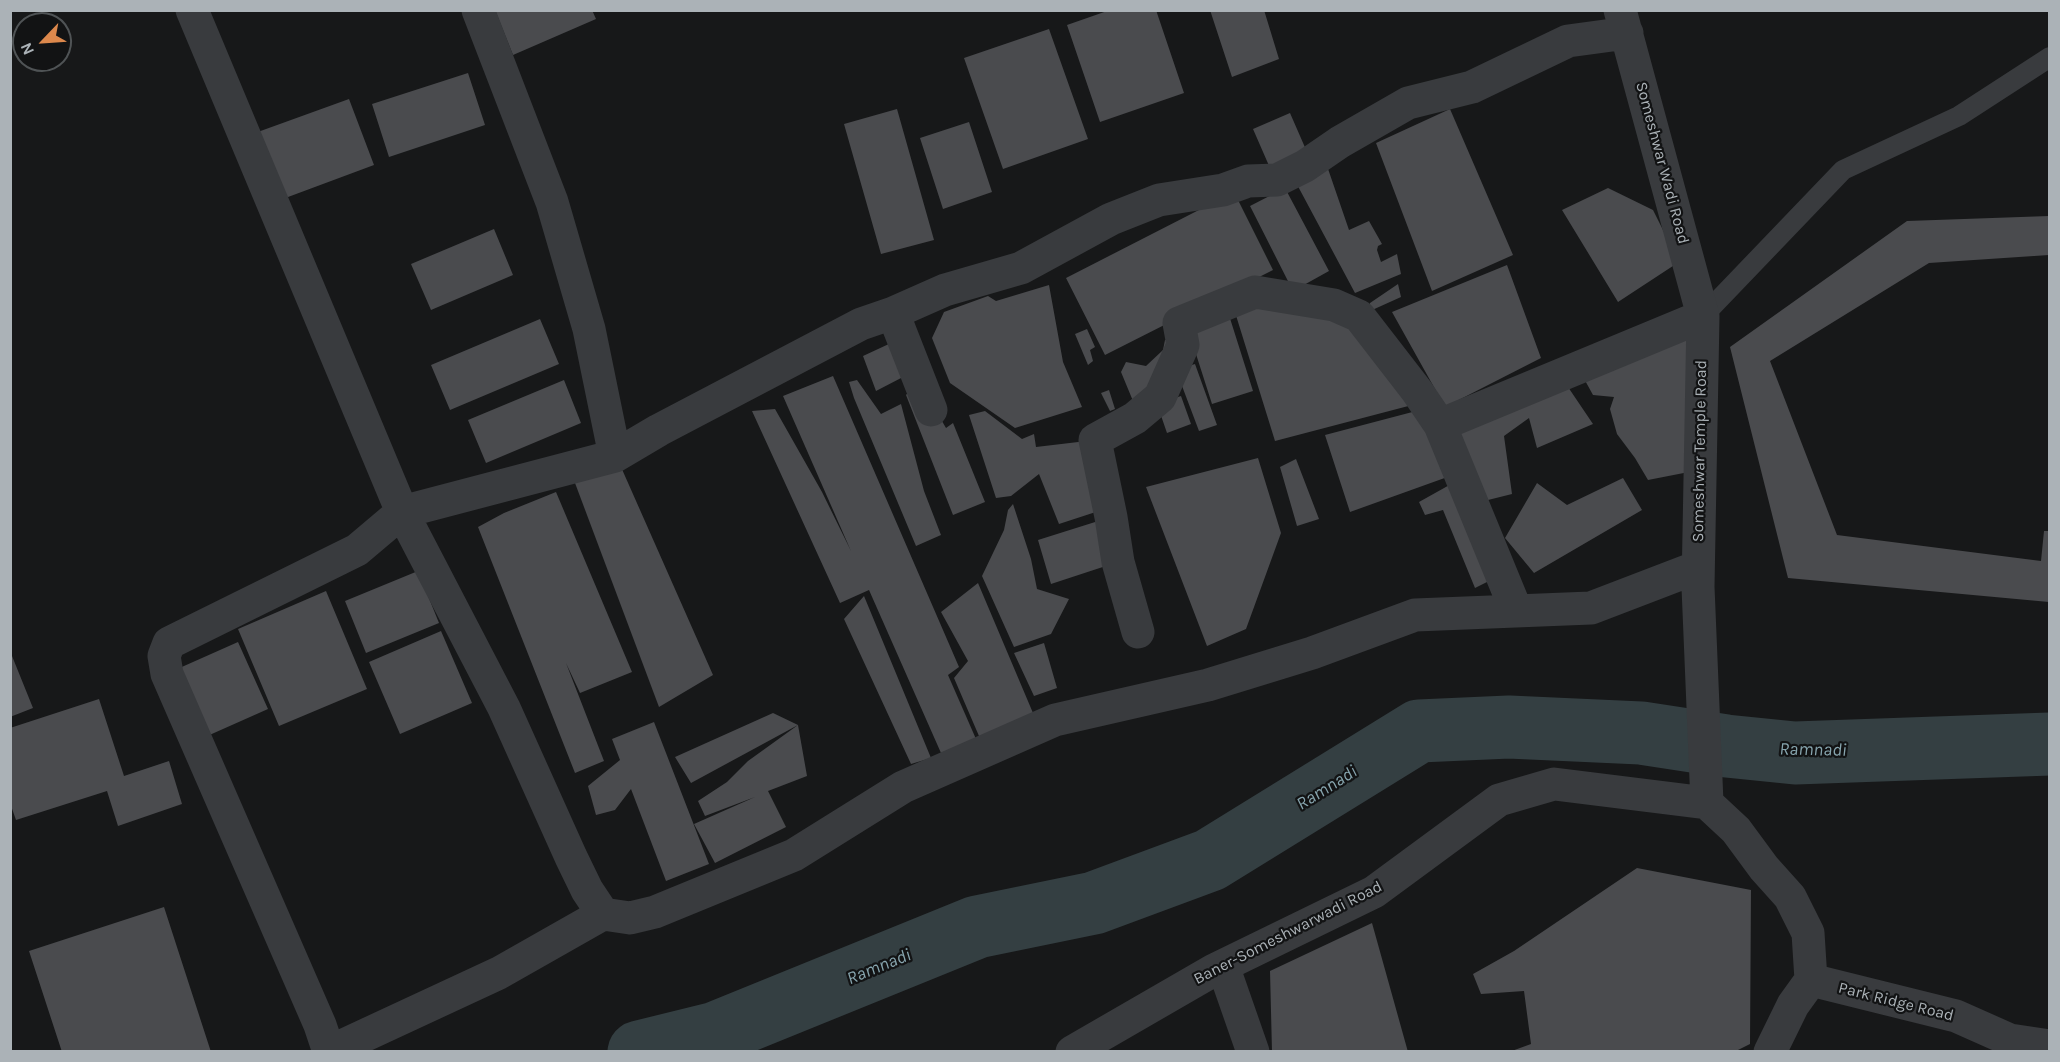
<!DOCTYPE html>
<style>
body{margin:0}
#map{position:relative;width:2060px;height:1062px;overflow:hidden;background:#171819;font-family:Karla,sans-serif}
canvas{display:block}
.frame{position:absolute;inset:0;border:12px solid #abb2b7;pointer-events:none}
.north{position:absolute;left:12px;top:12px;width:60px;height:60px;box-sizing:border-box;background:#121314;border:2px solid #4f5355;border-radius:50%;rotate:245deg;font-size:16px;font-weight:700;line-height:24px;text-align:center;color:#abb2b7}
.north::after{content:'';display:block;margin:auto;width:21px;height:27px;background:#dc884c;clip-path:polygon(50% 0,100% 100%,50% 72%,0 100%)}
</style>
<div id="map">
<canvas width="2060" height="1062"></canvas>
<div class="frame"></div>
<div class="north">N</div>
</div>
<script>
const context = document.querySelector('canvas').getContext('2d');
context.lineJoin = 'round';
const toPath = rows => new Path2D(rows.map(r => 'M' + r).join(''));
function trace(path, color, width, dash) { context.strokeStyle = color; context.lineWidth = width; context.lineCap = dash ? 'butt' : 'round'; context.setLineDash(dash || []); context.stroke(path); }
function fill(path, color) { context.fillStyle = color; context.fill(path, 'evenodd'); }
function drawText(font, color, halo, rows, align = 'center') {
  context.font = font + ' Karla,sans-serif'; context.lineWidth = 4.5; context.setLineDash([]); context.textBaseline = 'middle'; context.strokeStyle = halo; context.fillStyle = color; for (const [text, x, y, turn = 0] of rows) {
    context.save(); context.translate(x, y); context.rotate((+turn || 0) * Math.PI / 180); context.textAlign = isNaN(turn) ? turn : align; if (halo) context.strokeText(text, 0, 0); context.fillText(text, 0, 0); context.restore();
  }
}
trace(toPath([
 [639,1052,716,1033,977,927,1094,903,1210,860,1419,731,1509,727,1641,733,1726,746,1795,753,2050,744]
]), '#343f42', 63);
fill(toPath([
 [495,10,592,10,596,19,513,55],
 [1110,10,1156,10,1184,93,1100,122,1067,25],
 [1210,10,1264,10,1279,59,1232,77],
 [1049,29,1088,139,1003,169,964,58],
 [468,73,485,125,389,157,372,104],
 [349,99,374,165,280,200,255,133],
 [897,109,934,240,881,254,844,124],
 [1450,109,1513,255,1432,291,1376,143],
 [1290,113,1307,152,1270,168,1253,129],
 [969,122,992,192,943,209,920,138],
 [1326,163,1349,230,1369,221,1382,244,1378,246,1377,250,1381,262,1397,254,1401,274,1355,293,1293,177],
 [1285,188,1329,271,1293,291,1250,206],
 [1608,188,1653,210,1679,262,1618,302,1562,210],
 [1234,192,1273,270,1105,355,1066,278],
 [2049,216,2049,255,1929,263,1770,361,1837,535,2041,561,2044,531,2049,531,2049,602,1788,578,1730,347,1907,221],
 [494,229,513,275,431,310,411,264],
 [1507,265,1541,358,1445,407,1392,312],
 [1398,284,1401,297,1370,311,1370,303],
 [1049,285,1063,362,1082,407,1015,428,950,383,932,338,944,312,988,296,996,301],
 [1290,306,1345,320,1416,404,1275,441,1234,309],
 [1228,312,1253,391,1212,404,1187,326],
 [540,319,559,364,450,410,431,365],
 [1087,329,1095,347,1090,350,1093,361,1088,365,1075,334],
 [1692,329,1694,471,1648,480,1635,458,1617,434,1610,409,1614,397,1593,395,1582,375],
 [1178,339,1155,391,1133,401,1121,372,1126,362,1146,366,1163,350,1165,340],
 [891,343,903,377,876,391,863,356],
 [1195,364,1217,425,1199,431,1176,370],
 [833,376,959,667,948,675,976,739,941,753,869,590,840,603,752,411,775,409,822,492,851,551,783,396],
 [564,380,581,423,486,463,468,420],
 [857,380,881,414,901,404,924,491,941,535,916,546,854,398,849,382],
 [1568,387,1593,424,1537,448,1529,418,1504,436,1512,494,1476,503,1455,431],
 [911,389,939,416,946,428,953,423,985,502,953,515,906,395],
 [1109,390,1115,409,1110,411,1101,393],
 [1181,396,1191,424,1167,433,1157,404],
 [1420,410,1453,475,1350,512,1325,435],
 [985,411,1022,439,1034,434,1036,447,1095,440,1108,508,1059,524,1039,474,1011,496,996,498,969,415],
 [1258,458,1281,533,1246,629,1207,646,1146,487],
 [1296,459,1319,519,1297,526,1280,467],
 [621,467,713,675,659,707,575,483],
 [1623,478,1642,510,1534,573,1505,538,1537,483,1567,505],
 [1453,483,1497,577,1475,588,1443,510,1425,515,1419,502],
 [556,492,632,672,580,693,566,663,604,761,575,773,478,527,504,513],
 [1013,504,1031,559,1037,589,1069,599,1051,634,1014,647,982,576,1004,530,1008,510],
 [1111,517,1118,562,1051,584,1038,540],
 [418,571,439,623,366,653,345,601],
 [978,583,1033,713,982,743,954,678,968,661,941,612],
 [326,591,367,689,279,726,238,629],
 [864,596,931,758,911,764,844,619],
 [441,631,472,703,400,734,369,662],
 [238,642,268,709,205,737,175,670],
 [1044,643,1057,688,1034,696,1014,653],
 [10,651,33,708,10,717],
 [99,699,124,776,169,761,182,804,118,826,107,791,16,820,10,803,10,728],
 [773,713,798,725,807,776,768,791,786,827,715,863,694,824,755,797,705,816,698,801,727,782,748,761,798,725,691,783,675,757],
 [654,722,709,864,666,881,631,789,615,810,596,815,588,786,620,760,612,739],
 [1637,868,1751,890,1750,1044,1734,1052,1509,1052,1531,1044,1524,991,1481,994,1473,974,1514,951],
 [164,907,211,1052,62,1052,29,951],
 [1372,923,1408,1052,1272,1052,1270,971]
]), '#4a4b4e');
trace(toPath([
 [1703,316,1843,170,1959,116,2050,57]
]), '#393b3e', 20);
trace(toPath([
 [192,10,402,512,357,550,169,643,164,656,167,674,320,1025,329,1052],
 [478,10,552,202,589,329,615,456,402,512,504,708,571,857,587,890,603,914],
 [1620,10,1703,316,1698,587,1707,803],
 [893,313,931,410],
 [1440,425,1703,316],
 [615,456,659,430,861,324,893,313,945,290,1021,268,1111,219,1159,200,1223,190,1248,181,1277,180,1305,166,1340,142,1408,103,1472,87,1568,41,1627,33],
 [1138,632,1118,562,1111,517,1095,440,1135,418,1160,397,1183,345,1179,323,1255,292,1334,305,1359,316,1417,391,1440,425,1516,610],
 [1707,803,1736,830,1764,868,1790,897,1808,933,1811,980,1793,1005,1770,1052],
 [1223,966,1253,1052],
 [1811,980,1956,1016,2010,1040,2050,1046],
 [329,1052,499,973,603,914,630,918,655,912,794,855,903,787,1055,720,1208,685,1312,653,1415,615,1591,608,1698,567],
 [1072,1052,1214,970,1374,892,1499,800,1554,784,1707,803]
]), '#393b3e', 33);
drawText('16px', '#abb2b7', '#121314', [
 ["Someshwar Wadi Road",1662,163,75],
 ["Someshwar Temple Road",1700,451,-89],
 ["Baner-Someshwarwadi Road",1288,933,-27],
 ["Park Ridge Road",1896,1002,14]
]);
drawText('italic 18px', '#87a5ae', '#121314', [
 ["Ramnadi",1813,750,1],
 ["Ramnadi",1327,788,-32],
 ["Ramnadi",879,967,-22]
]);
</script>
